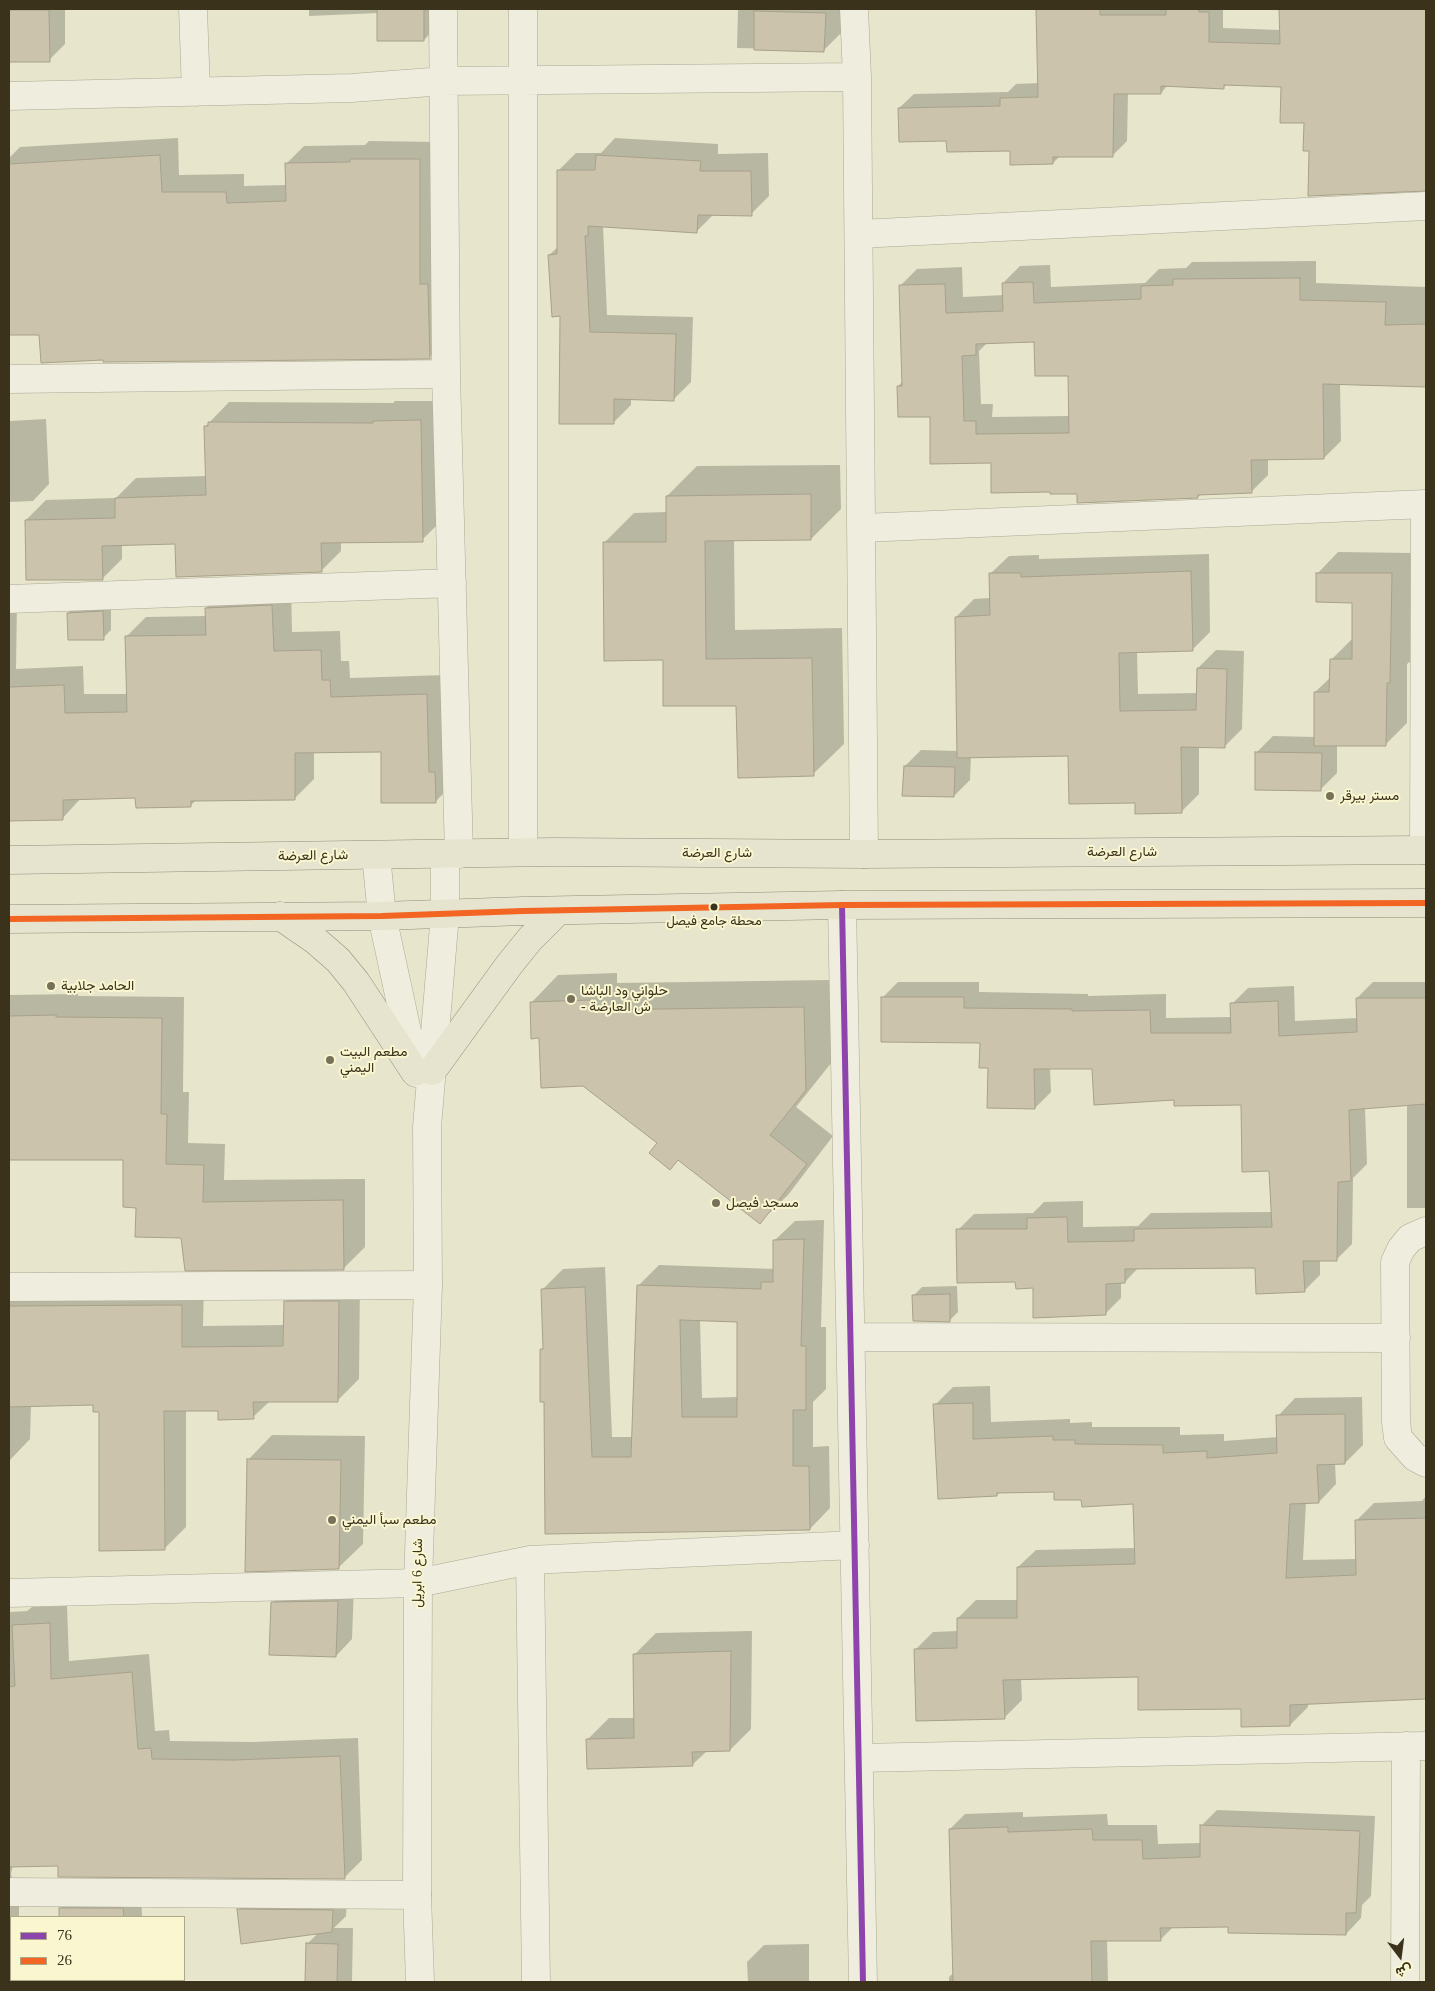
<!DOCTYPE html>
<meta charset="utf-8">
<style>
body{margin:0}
#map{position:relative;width:1435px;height:1991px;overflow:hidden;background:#e7e5cb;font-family:"Times New Roman",Vazirmatn,serif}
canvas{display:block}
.frame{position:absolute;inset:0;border:10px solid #3b321c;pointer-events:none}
.legend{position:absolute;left:10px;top:1916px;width:175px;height:65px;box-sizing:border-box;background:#f9f6d0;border:1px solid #ada888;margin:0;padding:6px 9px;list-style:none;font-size:15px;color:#3b321c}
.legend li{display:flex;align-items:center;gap:10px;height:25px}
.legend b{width:25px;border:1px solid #ada888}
.north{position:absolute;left:1375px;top:1931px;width:50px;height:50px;-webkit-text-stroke:4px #f9f6d0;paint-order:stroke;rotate:165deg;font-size:14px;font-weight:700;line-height:20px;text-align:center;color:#3b321c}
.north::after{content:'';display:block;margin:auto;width:18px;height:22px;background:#3b321c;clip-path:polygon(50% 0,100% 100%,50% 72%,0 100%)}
</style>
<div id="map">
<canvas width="1435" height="1991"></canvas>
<div class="frame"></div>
<ul class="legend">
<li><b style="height:6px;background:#8e44ad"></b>76</li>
<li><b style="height:6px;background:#f26522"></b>26</li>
</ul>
<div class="north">ش</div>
</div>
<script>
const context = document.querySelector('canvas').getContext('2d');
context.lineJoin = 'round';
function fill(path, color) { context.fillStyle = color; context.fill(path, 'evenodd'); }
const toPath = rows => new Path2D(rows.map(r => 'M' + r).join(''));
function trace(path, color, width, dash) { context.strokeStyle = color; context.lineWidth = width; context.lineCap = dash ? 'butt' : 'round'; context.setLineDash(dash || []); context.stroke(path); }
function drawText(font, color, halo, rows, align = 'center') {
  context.font = font + ' "Times New Roman",Vazirmatn,serif'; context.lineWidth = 4; context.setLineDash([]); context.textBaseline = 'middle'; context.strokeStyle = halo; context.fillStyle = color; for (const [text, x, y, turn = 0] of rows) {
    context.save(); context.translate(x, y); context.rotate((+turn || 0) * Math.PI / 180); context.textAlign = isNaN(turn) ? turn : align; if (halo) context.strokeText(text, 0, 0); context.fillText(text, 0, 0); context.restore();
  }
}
fill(toPath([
 [9,9,65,9,65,44,49,60,9,61],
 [309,9,440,9,440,23,424,40,379,13,309,16],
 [738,9,846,9,845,29,824,50,737,48],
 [1036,9,1223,9,1223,28,1281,30,1281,9,1426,9,1426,191,1310,195,1310,150,1306,122,1282,86,1227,84,1223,88,1168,85,1161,93,1128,93,1127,141,1112,156,1060,156,1053,163,1011,149,947,140,899,108,914,94,1008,92,1016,84,1039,83],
 [178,138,179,175,244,174,244,186,287,185,286,164,304,146,365,145,369,141,438,142,447,340,429,357,104,359,40,333,9,333,9,158,20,147],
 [615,138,718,144,718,154,768,153,769,196,751,214,714,214,697,231,603,226,607,315,693,317,691,382,673,400,631,399,631,405,613,423,561,315,549,255,558,247,558,171,576,153,601,153],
 [1316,261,1316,283,1426,287,1426,386,1340,383,1341,441,1324,458,1268,459,1268,475,1251,492,1201,494,1198,497,1079,493,992,462,931,415,898,386,903,381,900,286,917,269,962,267,963,297,1004,295,1003,283,1020,266,1050,265,1051,287,1145,283,1159,269,1186,268,1192,262],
 [1035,340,1069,374,1070,416,992,417,993,404,981,404,979,351,988,342],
 [395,401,441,401,442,520,422,540,341,542,341,551,321,571,177,543,122,544,122,559,102,579,26,520,46,500,116,498,136,478,207,476,206,426,229,402,393,403],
 [46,419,49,484,33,501,9,502,9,421],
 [840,465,841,509,811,539,734,539,735,630,842,628,844,744,813,774,737,704,664,659,604,543,634,513,667,512,667,496,697,466],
 [1338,552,1412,553,1411,661,1407,664,1407,723,1386,744,1337,745,1337,773,1321,789,1256,753,1273,736,1315,737,1315,692,1331,677,1331,660,1353,638,1354,602,1317,574],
 [1209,554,1210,632,1192,650,1137,652,1138,694,1198,693,1198,668,1216,650,1244,651,1242,729,1224,747,1199,746,1199,794,1181,812,1136,802,1070,755,971,756,970,780,954,796,905,766,921,750,958,751,956,617,974,599,991,598,990,574,1009,556,1039,555,1039,559],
 [291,586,292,632,340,631,341,661,349,661,350,678,446,675,454,783,435,802,383,751,314,751,314,779,295,798,197,799,190,806,137,797,81,798,62,819,9,820,9,603,17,603,16,669,83,666,84,694,128,694,127,636,146,617,206,616,206,608,226,589],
 [111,604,111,630,103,638,68,613,76,605],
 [617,973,617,983,831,980,832,1062,796,1107,833,1136,788,1195,760,1222,679,1159,670,1168,658,1143,541,1037,531,1003,558,975],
 [898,982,979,982,979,992,1088,994,1088,996,1166,994,1166,1018,1232,1017,1232,1004,1248,988,1294,986,1295,1021,1358,1018,1357,998,1373,982,1426,982,1426,1208,1407,1208,1407,1104,1365,1108,1367,1164,1353,1178,1352,1244,1336,1260,1320,1260,1320,1275,1304,1291,1256,1266,1139,1267,1125,1282,1121,1282,1121,1298,1105,1314,1017,1281,958,1230,974,1214,1033,1213,1044,1202,1083,1201,1083,1227,1138,1226,1151,1213,1272,1212,1270,1169,1242,1104,1175,1099,1093,1068,1050,1068,1051,1092,1035,1108,990,1067,981,1041,882,998],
 [78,994,78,996,184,997,183,1092,189,1092,188,1143,225,1144,224,1180,365,1179,365,1247,343,1269,182,1237,137,1206,125,1159,9,1158,9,995],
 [824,1220,821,1327,826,1327,826,1389,813,1402,813,1447,829,1446,830,1508,810,1529,546,1533,545,1401,541,1350,544,1347,543,1289,563,1269,605,1267,612,1437,633,1437,639,1285,659,1265,775,1269,774,1241,795,1221],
 [700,1319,738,1320,738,1397,702,1398],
 [307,1280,360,1280,359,1379,337,1401,270,1401,253,1417,219,1410,186,1410,186,1527,164,1549,100,1410,95,1404,31,1405,30,1439,9,1461,9,1283,204,1284,203,1326,285,1325,285,1302],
 [957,1286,958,1312,950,1320,914,1295,922,1287],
 [990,1386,991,1422,1070,1419,1070,1423,1092,1422,1092,1427,1180,1427,1180,1435,1224,1434,1224,1441,1278,1437,1278,1416,1295,1398,1362,1397,1363,1445,1345,1463,1335,1463,1336,1484,1319,1502,1306,1502,1303,1560,1357,1559,1356,1521,1374,1503,1422,1501,1426,1496,1426,1698,1308,1703,1308,1707,1290,1725,1139,1676,1021,1679,1022,1700,1004,1718,915,1650,933,1632,958,1631,958,1618,976,1600,1018,1600,1018,1567,1036,1550,1136,1548,1135,1503,1083,1499,1055,1491,1000,1492,997,1495,935,1405,953,1387],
 [272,1435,365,1436,363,1544,338,1568,248,1460],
 [354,1585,352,1639,336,1656,272,1603,288,1586],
 [67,1606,69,1661,149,1654,155,1731,169,1730,170,1741,252,1742,358,1738,362,1860,344,1878,59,1865,13,1865,11,1874,13,1882,19,1887,19,1917,11,1917,11,1980,143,1980,143,1982,9,1982,9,1612,27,1611,32,1607],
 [752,1631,751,1729,730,1750,707,1751,692,1765,588,1739,609,1718,635,1718,635,1654,656,1633],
 [1217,1810,1375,1816,1371,1896,1362,1905,1361,1918,1346,1934,1229,1925,1173,1927,1160,1940,1107,1940,1108,1982,949,1982,949,1977,954,1972,950,1829,965,1814,1023,1812,1023,1817,1107,1814,1108,1825,1157,1825,1158,1844,1201,1843,1201,1826],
 [78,1890,141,1891,142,1917,60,1917,60,1908],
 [253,1896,347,1896,346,1916,334,1928,353,1928,352,1982,306,1982,307,1944,319,1932,238,1910],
 [809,1944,809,1982,748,1982,747,1962,764,1945]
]), '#0003');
const building = toPath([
 [377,9,424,9,424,41,377,41,377,9],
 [1036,9,1100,9,1100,15,1166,15,1166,9,1199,9,1199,12,1209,12,1209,42,1280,44,1279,9,1426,9,1426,191,1308,196,1309,151,1303,151,1304,123,1280,123,1281,87,1224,85,1224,89,1161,86,1161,94,1114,94,1113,157,1053,157,1053,164,1010,165,1010,151,947,152,946,141,899,142,898,108,1000,106,1000,98,1038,97,1036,9],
 [9,10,49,10,50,62,9,62,9,10],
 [754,11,826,13,824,52,754,50,754,11],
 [160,155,162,192,226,192,227,203,286,201,285,163,350,162,350,159,420,159,420,284,428,284,430,359,103,362,103,360,41,363,39,335,9,335,9,164,160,155],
 [596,155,701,161,700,171,751,171,752,216,698,215,697,233,588,226,588,236,585,236,590,332,676,334,674,401,614,399,614,424,559,424,560,316,552,317,548,255,557,254,557,170,595,170,596,155],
 [1300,278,1300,300,1386,302,1385,325,1426,324,1426,387,1323,384,1324,459,1251,460,1252,493,1198,495,1198,498,1077,503,1077,494,1050,494,1050,492,991,493,991,463,930,464,930,417,898,417,897,386,902,386,899,285,945,284,946,313,1003,311,1002,283,1033,282,1034,303,1141,299,1141,286,1173,285,1173,279,1300,278],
 [1034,342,1035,376,1068,376,1069,433,976,434,976,421,964,421,962,356,976,355,976,344,1034,342],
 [421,420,423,542,321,543,322,572,176,577,175,544,102,546,103,580,26,580,25,520,115,518,115,498,206,495,204,426,208,426,208,422,373,423,373,421,421,420],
 [811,494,811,540,705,541,706,659,812,658,814,776,738,778,736,706,663,706,663,660,604,661,603,542,666,542,666,496,811,494],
 [1191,571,1193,651,1119,653,1120,711,1196,710,1197,668,1227,669,1225,748,1181,747,1182,813,1135,814,1135,803,1069,804,1068,756,957,758,955,617,990,615,989,573,1021,573,1021,577,1191,571],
 [1316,573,1392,573,1390,683,1387,683,1386,746,1314,746,1314,692,1329,692,1330,659,1352,659,1352,603,1316,602,1316,573],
 [272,605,274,651,321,650,322,680,330,680,331,697,427,694,429,772,435,772,436,803,381,803,381,752,295,753,295,800,191,801,191,807,136,808,135,798,63,800,63,820,9,821,9,687,64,685,65,713,127,712,125,636,206,635,205,608,272,605],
 [103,611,104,640,68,640,67,613,103,611],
 [1255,752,1322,753,1321,791,1255,790,1255,752],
 [904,766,955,767,954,797,902,796,904,766],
 [881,997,964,997,964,1008,1072,1009,1072,1011,1150,1010,1151,1033,1231,1033,1230,1003,1278,1001,1279,1036,1357,1032,1356,998,1426,998,1426,1104,1349,1110,1351,1181,1338,1182,1337,1261,1303,1261,1305,1292,1256,1294,1255,1268,1125,1269,1125,1283,1106,1284,1106,1315,1033,1318,1033,1288,1016,1289,1015,1282,957,1283,956,1229,1027,1229,1027,1218,1067,1217,1068,1242,1134,1241,1134,1229,1272,1227,1269,1171,1242,1172,1241,1105,1174,1106,1174,1100,1094,1105,1092,1069,1034,1069,1035,1109,987,1108,988,1068,979,1068,980,1043,881,1042,881,997],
 [590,1000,590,1010,804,1007,806,1090,770,1135,807,1164,760,1224,678,1160,670,1170,649,1153,657,1143,583,1086,541,1088,539,1038,531,1039,530,1002,590,1000],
 [56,1015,56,1017,162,1018,161,1114,167,1114,166,1164,204,1165,203,1202,343,1200,344,1270,185,1271,181,1238,135,1237,136,1208,123,1207,123,1160,9,1160,9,1016,56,1015],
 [804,1239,801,1346,806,1346,806,1410,793,1410,793,1466,809,1466,810,1530,545,1534,544,1402,540,1402,540,1349,543,1349,541,1289,585,1287,592,1457,631,1457,637,1285,761,1289,761,1282,773,1282,773,1240,804,1239],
 [680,1320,737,1322,737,1417,682,1417,680,1320],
 [950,1294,950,1322,913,1321,912,1295,950,1294],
 [284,1301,339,1301,338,1402,253,1402,254,1419,218,1420,218,1411,164,1411,165,1550,99,1551,99,1412,93,1412,93,1405,9,1407,9,1306,182,1305,182,1347,283,1346,284,1301],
 [973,1403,973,1439,1053,1436,1053,1440,1075,1440,1075,1444,1163,1445,1163,1453,1207,1451,1207,1458,1277,1453,1276,1415,1345,1414,1345,1464,1317,1465,1319,1503,1290,1504,1286,1578,1356,1575,1355,1520,1426,1518,1426,1699,1290,1705,1290,1726,1241,1727,1241,1709,1138,1710,1138,1677,1003,1680,1005,1719,916,1721,914,1649,957,1648,957,1618,1017,1618,1017,1567,1135,1564,1133,1504,1082,1507,1081,1500,1054,1500,1054,1492,997,1493,997,1496,938,1499,933,1404,973,1403],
 [247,1459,341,1460,339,1569,245,1572,247,1459],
 [338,1601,336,1657,269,1655,271,1602,338,1601],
 [50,1623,51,1679,132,1672,138,1749,151,1748,152,1759,234,1760,340,1756,345,1879,58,1877,58,1866,9,1867,9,1687,15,1686,12,1625,50,1623],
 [731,1651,730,1751,692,1752,693,1766,587,1769,586,1739,634,1738,633,1654,731,1651],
 [1200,1825,1360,1831,1356,1913,1346,1913,1346,1935,1228,1933,1228,1927,1160,1928,1161,1941,1091,1941,1092,1982,953,1982,949,1829,1008,1827,1008,1832,1092,1829,1093,1840,1142,1840,1143,1859,1200,1857,1200,1825],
 [59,1908,123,1908,124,1917,59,1917,59,1908],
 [237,1909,333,1910,332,1932,241,1944,237,1909],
 [306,1943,338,1944,337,1982,305,1982,306,1943]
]);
fill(building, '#cbc3ac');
trace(building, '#a7a08a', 1);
const minor = toPath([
 [193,9,196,92],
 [443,9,446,374,459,854],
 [523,9,523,852],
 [854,9,857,77,864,854],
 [9,96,352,88,444,81,857,77],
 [859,234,1426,206],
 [9,379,446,374],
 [862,528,1426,504],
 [9,599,452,583],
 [1424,850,1425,504],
 [842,905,863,1982],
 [1426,1231,1410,1238,1401,1249,1395,1262,1396,1422,1398,1438,1415,1457,1426,1463],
 [9,1287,428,1285],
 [852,1337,1396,1338],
 [530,1560,536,1982],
 [9,1593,418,1583,530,1560,855,1545],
 [859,1758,1426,1746],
 [9,1892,417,1895],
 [1405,1982,1406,1746]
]);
const tertiary = toPath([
 [376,855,382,916,416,1073],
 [420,1982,417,1895,418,1583,428,1285,427,1127,445,914,445,855]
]);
const primary = toPath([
 [9,860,554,852,864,854,1426,850],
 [280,916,315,940,338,960,356,982,415,1072],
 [9,919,382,916,523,911,842,905,1426,903],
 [432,1071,509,965,530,939,558,911]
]);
trace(minor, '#aca895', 29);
trace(tertiary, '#aca895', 29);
trace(primary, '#918e7b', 29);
trace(minor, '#eeedde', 28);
trace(tertiary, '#eeedde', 28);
trace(primary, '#e6e4ce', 28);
trace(toPath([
 [842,905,863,1982]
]), '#8e44ad', 6);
trace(toPath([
 [9,919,382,916,523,911,842,905,1426,903]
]), '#f26522', 6);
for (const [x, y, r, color] of [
 [1330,796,5,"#777159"],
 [714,907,4.5,"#3b321c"],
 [51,986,5,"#777159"],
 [571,999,5,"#777159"],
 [330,1060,5,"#777159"],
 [716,1203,5,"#777159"],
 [332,1520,5,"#777159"]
]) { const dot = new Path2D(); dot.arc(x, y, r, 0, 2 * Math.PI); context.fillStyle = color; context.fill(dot); trace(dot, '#f9f6d0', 2); }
drawText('13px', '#3b321c', '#f9f6d0', [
 ["محطة جامع فيصل",714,922]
]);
drawText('14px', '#3b321c', '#f9f6d0', [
 ["مستر بيرقر",1340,796],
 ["الحامد جلابية",61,986],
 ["حلواني ود الباشا",581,991],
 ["- ش العارضة",581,1007],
 ["مطعم البيت",340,1052],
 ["اليمني",340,1068],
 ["مسجد فيصل",726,1203],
 ["مطعم سبأ اليمني",342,1520]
], 'left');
drawText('14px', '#3b321c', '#f9f6d0', [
 ["شارع العرضة",1122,852],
 ["شارع العرضة",717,853],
 ["شارع العرضة",313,856,-1],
 ["شارع 6 ابريل",418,1573,-89]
]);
</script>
